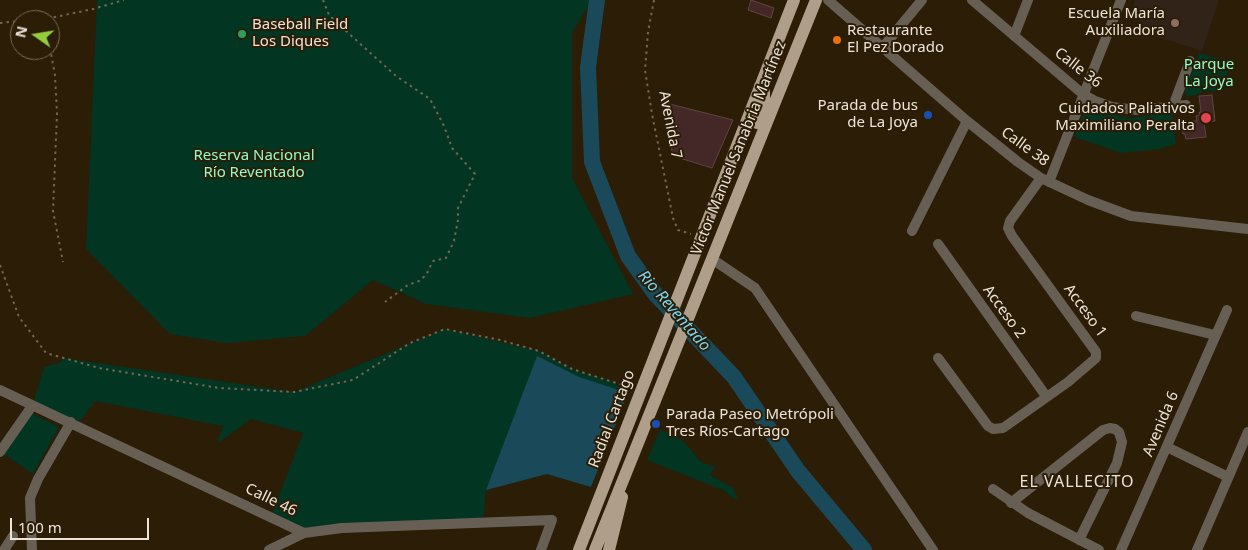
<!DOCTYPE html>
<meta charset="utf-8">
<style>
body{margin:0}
#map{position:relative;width:1248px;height:550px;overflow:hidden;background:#2b1d06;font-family:"Noto Sans",sans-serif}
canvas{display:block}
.north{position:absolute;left:10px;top:10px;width:50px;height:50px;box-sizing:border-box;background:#2b1d06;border:1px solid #796c59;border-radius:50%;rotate:283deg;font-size:14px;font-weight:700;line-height:20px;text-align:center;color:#ede3d6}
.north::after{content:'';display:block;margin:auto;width:18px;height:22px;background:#92cd3e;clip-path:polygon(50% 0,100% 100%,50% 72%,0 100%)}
.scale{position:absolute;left:10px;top:518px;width:139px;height:22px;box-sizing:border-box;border:2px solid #ede3d6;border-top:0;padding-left:6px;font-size:15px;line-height:18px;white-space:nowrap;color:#ede3d6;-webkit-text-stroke:4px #2b1d06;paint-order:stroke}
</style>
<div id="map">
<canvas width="1248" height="550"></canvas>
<div class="north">N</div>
<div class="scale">100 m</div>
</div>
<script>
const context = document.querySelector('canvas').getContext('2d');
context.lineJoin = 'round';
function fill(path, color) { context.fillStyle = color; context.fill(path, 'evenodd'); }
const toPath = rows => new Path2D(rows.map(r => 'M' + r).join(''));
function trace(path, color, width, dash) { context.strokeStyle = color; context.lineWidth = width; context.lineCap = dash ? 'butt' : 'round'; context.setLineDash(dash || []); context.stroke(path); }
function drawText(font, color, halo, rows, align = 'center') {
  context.font = font + ' "Noto Sans",sans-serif'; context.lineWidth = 4; context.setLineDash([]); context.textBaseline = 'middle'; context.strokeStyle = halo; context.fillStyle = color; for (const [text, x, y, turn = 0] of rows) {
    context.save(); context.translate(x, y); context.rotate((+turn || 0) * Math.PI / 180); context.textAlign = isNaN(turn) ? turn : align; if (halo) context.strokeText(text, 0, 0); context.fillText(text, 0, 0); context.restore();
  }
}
fill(toPath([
 [1135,0,1219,0,1202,51,1139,31,1140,12,1132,9]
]), '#322318');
fill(toPath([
 [97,0,592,0,572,33,572,178,633,294,530,318,426,304,373,280,305,336,226,343,170,334,86,249],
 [1199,53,1231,62,1222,92,1207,91,1188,97,1185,93,1184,86],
 [1092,108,1122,117,1133,118,1172,111,1176,144,1159,149,1121,153,1074,137,1082,116,1088,109],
 [445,329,539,351,572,369,613,382,628,393,591,487,547,474,486,490,483,522,304,533,271,516,303,433,251,419,217,444,223,426,95,401,77,425,32,406,44,367,59,363,64,358,294,392],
 [27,411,59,427,33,474,2,453],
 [660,430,674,434,687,445,701,462,715,467,710,475,732,487,738,498,736,500,723,490,647,460]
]), '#023522');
fill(toPath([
 [537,356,579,377,628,393,591,487,547,474,486,490]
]), '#1a4959');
trace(toPath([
 [597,0,588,67,592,162,628,256,656,295,734,377,798,471,864,550]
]), '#1a4959', 16);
const building = toPath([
 [751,0,774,8,771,18,748,10,751,0],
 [1212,95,1215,121,1204,122,1206,137,1186,139,1185,134,1183,134,1182,122,1197,121,1196,116,1200,115,1199,112,1201,112,1199,96,1212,95],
 [662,102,733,120,712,168,673,156,662,102]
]);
fill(building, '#442828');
trace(building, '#614342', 1);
trace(toPath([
 [323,0,329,15,346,31,396,76,430,99,444,126,452,148,475,174,458,208,458,220,454,241,446,258,433,261,426,275,419,281,408,285,385,302],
 [654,0,648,32,645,70,652,114,673,218,678,230,691,234],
 [41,20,93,9,124,0],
 [0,23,20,21],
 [50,48,55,75,57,114,53,211,63,262],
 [0,265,19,317,46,353,99,368,219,388,294,392,353,380,410,343,445,329,500,340,539,351,572,369,632,388]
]), '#726552', 2, [2.5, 4]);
trace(toPath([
 [828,0,967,121,1018,162,1041,178,1088,200,1131,216,1248,229],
 [972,0,1084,95,1095,101,1112,107,1137,110,1186,105],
 [1014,36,1028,0],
 [883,47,922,0],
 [1173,106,1190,61],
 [1049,182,1121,0],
 [912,231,967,121],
 [938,244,1046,396],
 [712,259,755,288,933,550],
 [1136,316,1215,335],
 [938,358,988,426,993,429,1003,428,1068,382,1096,358,1096,352,1012,236,1008,228,1010,221,1041,178],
 [0,390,304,533,342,528,552,520,541,550],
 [1167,447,1228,477],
 [0,452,32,406],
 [993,489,1028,513,1099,550],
 [1011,503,1103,430,1110,428,1115,429,1119,432,1122,442,1117,463,1079,540],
 [4,550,13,536],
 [32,550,30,498,38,479,71,422],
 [269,550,304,533],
 [1121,550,1227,310],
 [1197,550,1248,432]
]), '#675f54', 10);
trace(toPath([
 [757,123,764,99,764,92,760,86],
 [579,550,794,0],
 [595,550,816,0],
 [609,550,622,497]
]), '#af9e89', 12);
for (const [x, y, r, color] of [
 [1175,23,5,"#8d6e63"],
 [242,34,5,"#2e9e5b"],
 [837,40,5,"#e8710a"],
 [928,115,5,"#1a4fb4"],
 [1206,118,6,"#e0444e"],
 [656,424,5,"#1a4fb4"]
]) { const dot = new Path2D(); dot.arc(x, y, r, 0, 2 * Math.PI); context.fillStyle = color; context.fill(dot); trace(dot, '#2b1d06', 2); }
drawText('15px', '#ede3d6', '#2b1d06', [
 ["Escuela María",1165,14],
 ["Auxiliadora",1165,31],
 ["Baseball Field",252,25,"left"],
 ["Los Diques",252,42,"left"],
 ["Restaurante",847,31,"left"],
 ["El Pez Dorado",847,48,"left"],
 ["Parada de bus",918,106],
 ["de La Joya",918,123],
 ["Cuidados Paliativos",1195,109],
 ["Maximiliano Peralta",1195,126],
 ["Parada Paseo Metrópoli",666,415,"left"],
 ["Tres Ríos-Cartago",666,432,"left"]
], 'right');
drawText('15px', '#8efcca', '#2b1d06', [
 ["Parque",1209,65],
 ["La Joya",1209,82],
 ["Reserva Nacional",254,156],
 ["Río Reventado",254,173]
]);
drawText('15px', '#ede3d6', '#2b1d06', [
 ["Calle 36",1078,68,38],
 ["Avenida 7",670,125,79],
 ["Calle 38",1025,147,36],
 ["Victor Manuel Sanabria Martínez",739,148,-68],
 ["Acceso 1",1085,311,54],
 ["Acceso 2",1004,312,54],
 ["Radial Cartago",612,419,-69],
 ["Avenida 6",1161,424,-67],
 ["Calle 46",271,500,26]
]);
drawText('italic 16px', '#77d4f5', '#2b1d06', [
 ["Rio Reventado",674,311,49]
]);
context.letterSpacing = '1px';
drawText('16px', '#ede3d6', '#2b1d06', [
 ["EL VALLECITO",1077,482]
]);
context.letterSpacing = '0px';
</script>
